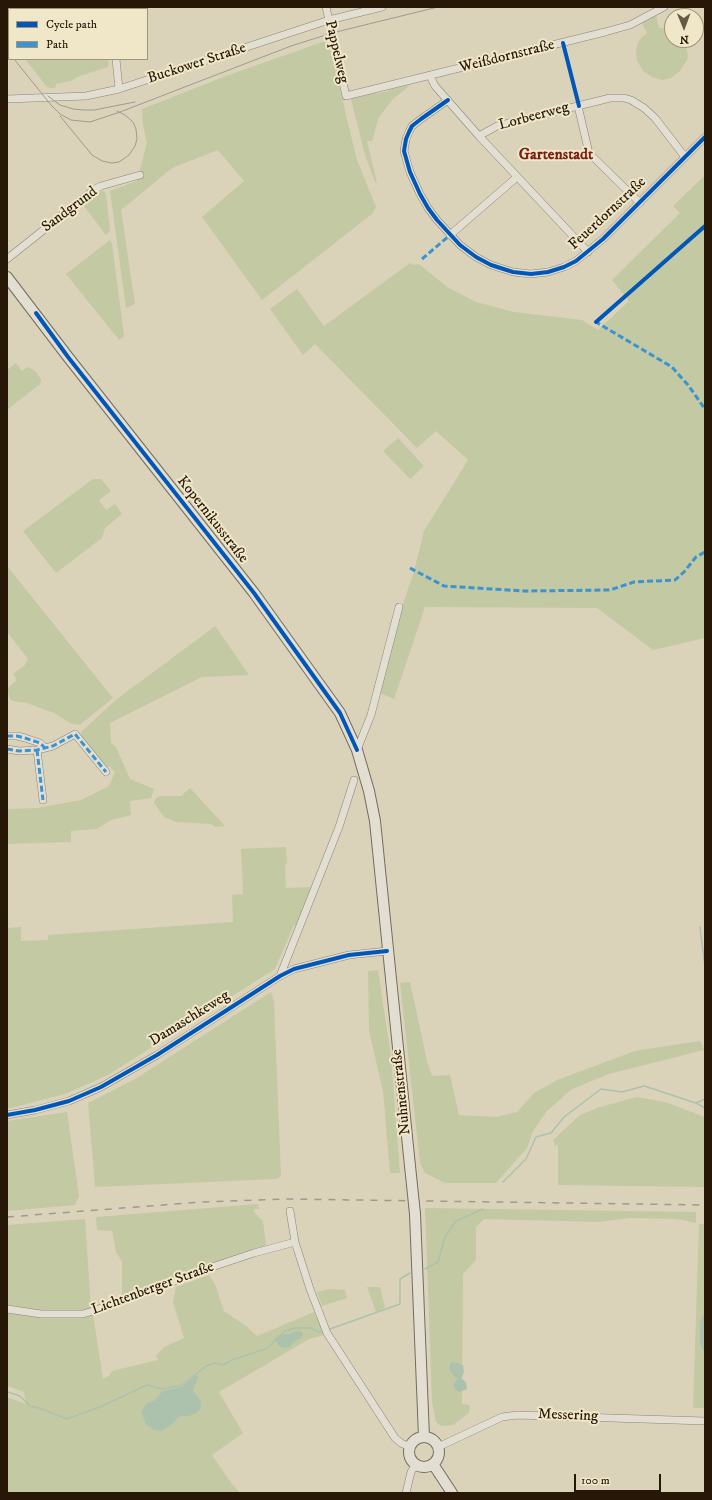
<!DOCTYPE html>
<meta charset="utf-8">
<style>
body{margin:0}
#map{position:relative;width:712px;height:1500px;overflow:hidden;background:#dad3ba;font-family:"IM FELL DW Pica",serif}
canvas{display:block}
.frame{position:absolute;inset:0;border:8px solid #271707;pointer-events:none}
.legend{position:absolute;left:8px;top:8px;width:140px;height:52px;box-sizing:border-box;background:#f0e7c9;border:1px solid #a0947b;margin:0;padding:5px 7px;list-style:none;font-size:12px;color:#271707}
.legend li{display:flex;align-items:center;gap:8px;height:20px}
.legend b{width:20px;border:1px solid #a0947b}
.north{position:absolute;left:664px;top:8px;width:40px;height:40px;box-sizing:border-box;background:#f0e7c9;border:1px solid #a0947b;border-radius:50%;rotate:179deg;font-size:11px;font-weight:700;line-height:16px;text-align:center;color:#271707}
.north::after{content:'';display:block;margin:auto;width:14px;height:18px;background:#665946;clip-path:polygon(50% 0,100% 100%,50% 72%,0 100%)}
.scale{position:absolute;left:574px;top:1474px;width:87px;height:18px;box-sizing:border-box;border:2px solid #271707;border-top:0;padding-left:5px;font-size:12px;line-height:14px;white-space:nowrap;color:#271707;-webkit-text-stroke:3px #f0e7c9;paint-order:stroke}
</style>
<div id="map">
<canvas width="712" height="1500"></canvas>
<div class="frame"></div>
<ul class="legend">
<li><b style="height:5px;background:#0057b8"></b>Cycle path</li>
<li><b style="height:5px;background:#3b93d1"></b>Path</li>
</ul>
<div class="north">N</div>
<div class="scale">100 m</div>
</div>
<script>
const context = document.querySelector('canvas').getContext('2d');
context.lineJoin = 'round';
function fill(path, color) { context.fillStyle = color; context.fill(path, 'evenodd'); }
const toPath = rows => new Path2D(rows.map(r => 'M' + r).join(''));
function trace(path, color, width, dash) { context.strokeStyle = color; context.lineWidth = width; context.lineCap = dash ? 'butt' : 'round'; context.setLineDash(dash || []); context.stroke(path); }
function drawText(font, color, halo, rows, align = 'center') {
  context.font = font + ' "IM FELL DW Pica",serif'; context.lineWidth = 4; context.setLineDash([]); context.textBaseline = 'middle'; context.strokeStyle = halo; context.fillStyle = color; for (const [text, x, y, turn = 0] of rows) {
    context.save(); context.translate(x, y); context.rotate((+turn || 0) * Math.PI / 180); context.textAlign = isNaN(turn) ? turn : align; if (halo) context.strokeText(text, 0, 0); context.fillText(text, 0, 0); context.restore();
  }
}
fill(toPath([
 [7,7,122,7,121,9,9,9,9,40,7,37],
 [656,15,659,28,672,29,672,40,684,40,688,55,687,60,680,71,671,78,662,80,652,77,644,72,637,61,636,53,637,45,641,38,647,33,642,23],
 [328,40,357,160,376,207,372,214,262,300,202,217,244,181,218,150,172,168,121,210,135,304,126,308,110,191,137,181,147,143,143,125,142,109,226,76],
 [25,59,109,59,108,67,77,77,71,81,56,84,55,88,51,88,47,87],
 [407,85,408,87,393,99,379,117,372,141,367,141,377,183,375,182,365,155,351,99,375,93,377,94,389,91,389,90],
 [705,175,705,638,653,650,597,608,425,607,394,699,373,690,413,575,424,531,468,460,436,431,417,448,315,344,303,355,270,309,297,289,324,326,410,263,414,265,419,264,447,287,476,302,514,312,582,320,598,330,629,301,612,280,680,213,673,206],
 [101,191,104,191,106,194,110,231,106,235,83,205],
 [110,240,112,243,124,336,119,340,66,274],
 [16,363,22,371,28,367,35,371,41,379,41,382,40,384,7,410,7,370],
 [398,438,424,466,410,479,383,451],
 [93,479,101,479,111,491,99,500,106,510,115,504,122,514,105,528,102,538,56,573,23,531],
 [7,566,113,698,80,725,72,724,54,713,43,709,27,703,13,701,10,699,7,689,17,680,13,674,24,666,28,659,7,632],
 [214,627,216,627,249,675,202,677,110,723,111,743,116,747,130,779,154,789,151,798,130,801,131,815,111,820,97,829,71,831,71,842,7,844,7,809,37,808,81,800,109,786,115,772,110,767,105,767,80,735,82,731,117,699],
 [190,788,225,826,215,827,211,824,176,822,164,817,154,803,156,798,160,796,181,796],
 [286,847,287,863,285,864,286,888,311,887,296,925,294,925,275,969,108,1075,65,1094,7,1109,7,928,21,927,21,941,48,940,48,935,233,922,232,895,243,894,241,849],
 [378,970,391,1057,400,1173,390,1173,383,1091,369,1031,368,971],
 [410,982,427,1061,432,1076,450,1075,459,1115,496,1117,517,1112,534,1093,557,1080,635,1051,700,1041,704,1050,609,1074,572,1089,547,1111,533,1131,527,1148,496,1183,445,1183,425,1173,420,1163,400,983],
 [271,992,274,1002,281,1176,277,1179,95,1187,88,1103,135,1079],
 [637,1097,665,1102,705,1117,705,1187,558,1185,558,1145,555,1146,553,1140,580,1115,600,1107],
 [67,1112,79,1196,75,1205,7,1211,7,1121],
 [258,1204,259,1209,254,1209,254,1212,263,1221,266,1246,239,1254,122,1297,122,1261,116,1252,112,1231,97,1230,96,1217],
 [425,1208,696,1212,696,1223,677,1219,629,1218,599,1222,484,1219,476,1227,476,1260,463,1274,462,1404,470,1405,469,1413,453,1425,441,1426,436,1422,432,1402],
 [85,1219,91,1309,68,1311,43,1311,7,1305,7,1225],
 [699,1224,705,1224,705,1312,700,1322,702,1351,705,1351,705,1408,693,1408],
 [209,1275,215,1284,224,1311,246,1326,257,1336,314,1312,324,1335,309,1339,219,1392,243,1433,212,1455,232,1484,240,1493,7,1493,7,1397,26,1404,24,1392,7,1386,7,1312,37,1317,53,1318,70,1318,93,1315,103,1379,109,1376,112,1371,158,1360,156,1356,164,1347,184,1338,173,1302,176,1287],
 [195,1375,193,1390,201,1401,189,1416,179,1417,171,1425,147,1403,155,1400,162,1391,183,1386],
 [367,1287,380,1287,385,1308,376,1312],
 [330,1289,345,1290,347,1298,322,1306,317,1292]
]), '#c3c9a2');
fill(toPath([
 [705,1312,705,1351,703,1351,700,1344,700,1322],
 [296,1331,302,1332,303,1334,301,1338,293,1342,290,1347,283,1348,277,1344,276,1338,279,1336,284,1334,290,1334],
 [451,1362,458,1363,463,1365,464,1372,461,1379,464,1380,466,1383,467,1389,460,1392,456,1391,453,1385,458,1379,453,1375,449,1368],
 [195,1375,198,1376,193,1390,201,1401,201,1407,198,1412,189,1416,179,1417,171,1425,161,1431,153,1430,146,1424,141,1412,147,1403,155,1400,162,1391,183,1386]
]), '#acc2ad');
trace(toPath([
 [700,927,705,967],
 [696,1103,705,1099],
 [503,1182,526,1159,536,1137,551,1133,564,1117,601,1089,622,1092,644,1086,696,1103,705,1108],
 [425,1269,438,1262,445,1237,456,1221,483,1209],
 [330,1329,400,1304,400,1279,410,1273],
 [280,1336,285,1331,295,1328,311,1328,319,1332,322,1332],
 [8,1392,20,1396,30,1406,39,1408,67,1419,102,1406,147,1385,162,1389,182,1385,206,1366,214,1363,223,1365,232,1360,268,1348,277,1338]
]), '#acc2ad', 1.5);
const street = toPath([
 [326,7,346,96,605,32,630,25,664,7],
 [125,9,125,7],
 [116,59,119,89],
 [430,76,435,86,479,136,588,252],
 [7,99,86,96,119,89,329,20,382,7],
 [448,100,421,119,412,126,409,132,406,139,404,151,410,172,420,194,428,208,437,220,460,245,476,257,491,265,513,272,531,274,548,272,564,267,576,261,603,239,705,137],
 [578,106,589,153,640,203],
 [479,136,497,126,610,98,624,98,631,100,644,108,655,118,685,157],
 [450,235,517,177],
 [7,259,95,189,101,186,140,175],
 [7,736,17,736,25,738,40,743,45,748],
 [7,749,19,751,37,750,53,746,75,734,106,772],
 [37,750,43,800],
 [357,750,371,715,399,607],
 [280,976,339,827,354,780],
 [7,1115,35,1110,69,1101,101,1087,157,1055,280,976,294,969,349,955,387,951],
 [290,1211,295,1242,310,1289,327,1333,395,1438,401,1443,410,1447],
 [7,1309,41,1314,83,1314,93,1311,215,1266,254,1253,295,1242],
 [438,1447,502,1417,517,1415,705,1421],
 [406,1493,411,1472,416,1464]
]);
const secondary = toPath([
 [7,277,68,357,254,593,340,713,357,750,369,791,375,821,410,1166],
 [415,1214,424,1437],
 '409 1452a15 15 0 1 1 30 0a15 15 0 1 1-30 0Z',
 [433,1464,452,1493]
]);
trace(street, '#8b8575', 8);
trace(secondary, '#726c5d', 12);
trace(street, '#e2ded2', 7);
trace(secondary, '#e2ded2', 10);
trace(toPath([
 [7,48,9,50],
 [14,59,51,105,60,114,71,120,90,122,120,112,291,46,332,33,438,7],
 [48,96,60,105,73,109,84,110,94,110,135,102],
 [60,116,92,155,102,161,112,163,119,162,129,155,135,146,137,139,136,129,133,122,125,115,117,111]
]), '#9e9a8f', 1);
trace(toPath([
 [7,1217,201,1202,285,1199,705,1205]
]), '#9e9a8f', 1.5, [7, 7]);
const secondaryBridge = toPath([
 [410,1166,415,1214]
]);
trace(secondaryBridge, '#726c5d', 12, []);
trace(secondaryBridge, '#e2ded2', 10);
trace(toPath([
 [422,259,450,235],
 [597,321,596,322,672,367,688,385,705,409],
 [410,568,444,586,524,591,610,590,634,582,675,580,684,572,696,557,705,552],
 [7,736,17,736,25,738,40,743,45,748],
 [7,749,19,751,37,750,53,746,75,734,106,772],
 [37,750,43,800]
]), '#3b93d1', 3, [6, 3]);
trace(toPath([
 [563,43,579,106],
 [448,100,421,119,412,126,409,132,406,139,404,151,410,172,420,194,428,208,437,220,460,245,476,257,491,265,513,272,531,274,548,272,564,267,576,261,603,239,705,137],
 [36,313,68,357,254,593,340,713,357,750],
 [596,322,705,226],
 [7,1115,35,1110,69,1101,101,1087,157,1055,280,976,294,969,349,955,387,951]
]), '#0057b8', 4);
drawText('15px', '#271707', '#f0e7c9', [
 ["Pappelweg",336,52,77],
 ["Weißdornstraße",507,57,-14],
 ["Buckower Straße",197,64,-18],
 ["Lorbeerweg",534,117,-15],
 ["Sandgrund",70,210,-37],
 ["Feuerdornstraße",608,214,-43],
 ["Kopernikusstraße",212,520,52],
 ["Damaschkeweg",190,1019,-32],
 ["Nuhnenstraße",402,1092,-96],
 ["Lichtenberger Straße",153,1289,-20],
 ["Messering",568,1416,2]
]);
drawText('bold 16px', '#7a1f14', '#f0e7c9', [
 ["Gartenstadt",556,156]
]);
</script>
